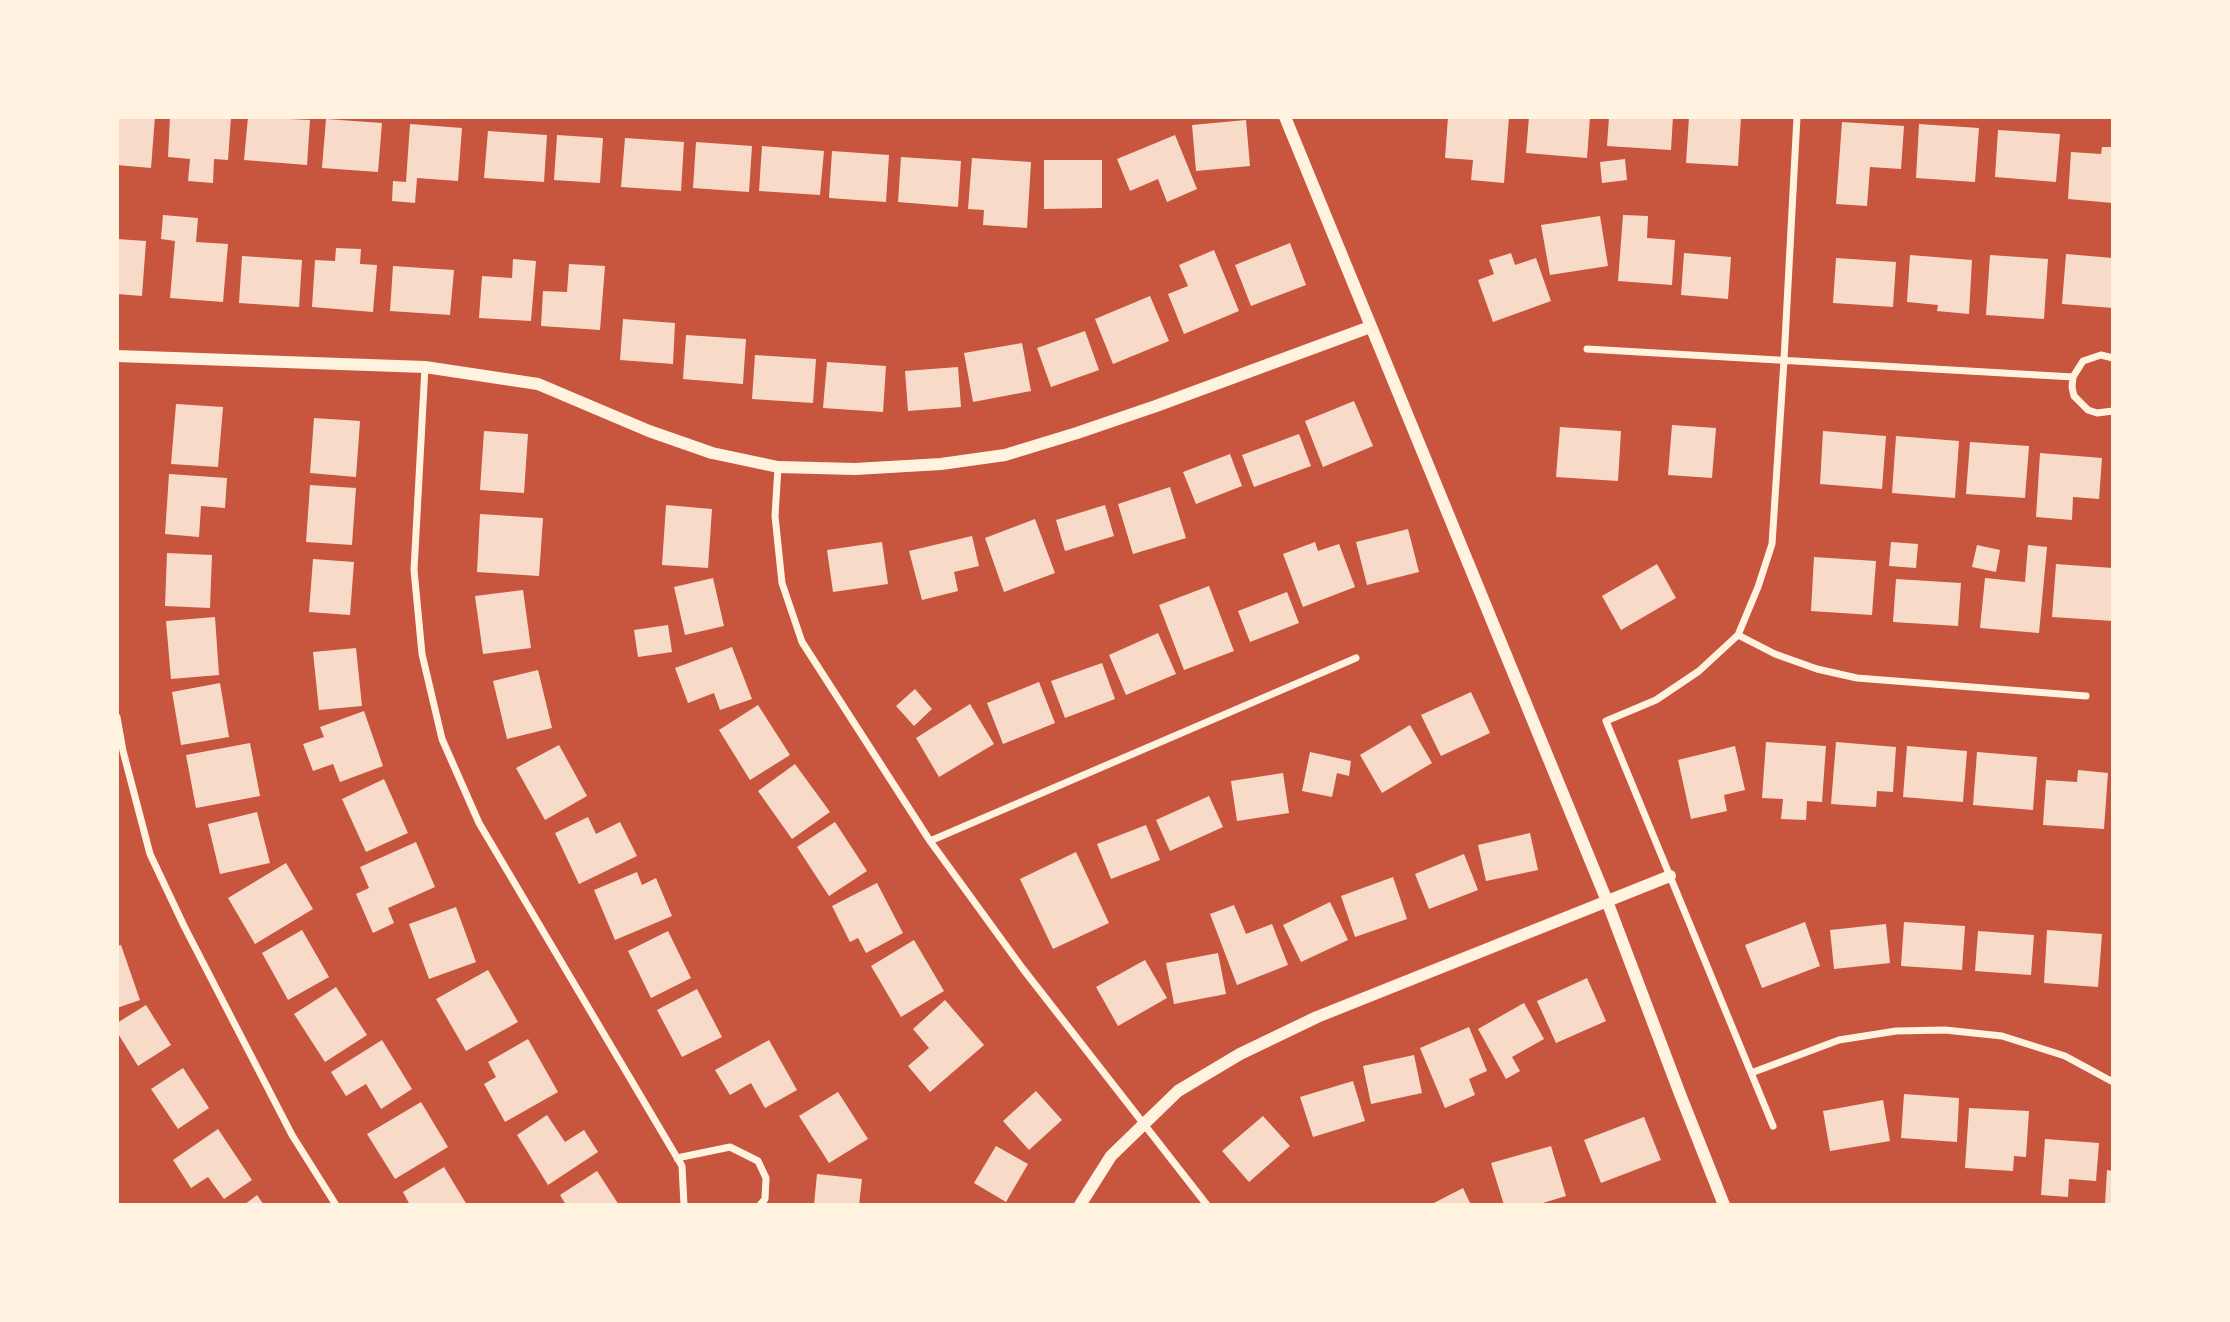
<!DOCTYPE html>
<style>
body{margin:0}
#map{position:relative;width:2230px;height:1322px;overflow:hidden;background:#c8553d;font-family:Karla,sans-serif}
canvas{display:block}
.frame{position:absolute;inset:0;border:119px solid #fff3e0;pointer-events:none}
</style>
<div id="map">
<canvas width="2230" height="1322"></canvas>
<div class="frame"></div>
</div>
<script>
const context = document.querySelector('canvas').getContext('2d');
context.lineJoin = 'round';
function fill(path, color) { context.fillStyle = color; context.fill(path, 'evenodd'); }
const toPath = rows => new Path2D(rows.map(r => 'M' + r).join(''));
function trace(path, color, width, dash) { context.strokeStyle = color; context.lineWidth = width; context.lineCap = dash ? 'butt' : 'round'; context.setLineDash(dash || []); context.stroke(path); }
fill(toPath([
 [117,117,155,117,151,168,117,165],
 [170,117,231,117,228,160,214,159,213,183,188,181,190,159,168,157],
 [248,117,310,120,307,165,244,160],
 [1448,117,1509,117,1504,183,1471,180,1473,160,1445,158],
 [1529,117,1590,117,1587,158,1526,153],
 [1609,117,1673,117,1671,150,1607,146],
 [1689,117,1741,117,1738,166,1686,163],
 [326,119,382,123,378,172,322,168],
 [1246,120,1250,166,1196,171,1192,125],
 [1842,122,1904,126,1901,169,1870,167,1867,206,1836,204],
 [410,124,462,128,458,181,417,178,415,203,392,201,393,181,406,182],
 [1919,124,1979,128,1975,182,1916,178],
 [1998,130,2060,134,2056,182,1995,177],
 [488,131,547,135,544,182,484,178],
 [557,135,603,138,600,183,554,180],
 [1175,135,1197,189,1167,202,1158,179,1130,191,1117,159],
 [625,138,684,142,681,191,621,187],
 [696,142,752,146,749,192,693,188],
 [762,146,824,151,820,195,759,191],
 [2102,147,2113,147,2113,203,2068,199,2071,152,2101,154],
 [832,151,889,155,886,202,829,198],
 [901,157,961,161,958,207,898,202],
 [972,158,1031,162,1027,228,983,225,984,210,968,209],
 [1625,159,1627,180,1602,183,1600,162],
 [1044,160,1102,160,1102,208,1044,209],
 [163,215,198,218,196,242,228,244,223,302,170,298,175,241,161,239],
 [1623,215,1648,216,1647,238,1675,240,1672,285,1618,281],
 [1600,216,1608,266,1550,275,1541,225],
 [117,239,146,241,142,296,117,294],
 [1290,243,1306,285,1251,306,1235,265],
 [336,248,361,249,360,264,377,265,373,312,312,307,315,260,335,261],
 [1214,250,1239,311,1184,334,1168,294,1188,286,1179,265],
 [1511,253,1515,265,1536,258,1551,301,1493,322,1478,280,1494,274,1489,260],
 [1684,253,1731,257,1728,299,1681,295],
 [2066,254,2113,258,2113,308,2062,304],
 [1910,255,1972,260,1969,314,1937,311,1938,305,1907,302],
 [1990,255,2048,259,2044,319,1986,315],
 [242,256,302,260,299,307,239,303],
 [1836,258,1896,262,1893,307,1833,303],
 [513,259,536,261,531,321,479,318,482,276,512,278],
 [569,264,605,266,600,330,541,326,543,291,567,292],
 [393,266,454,270,450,315,390,311],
 [1150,296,1169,341,1113,364,1095,319],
 [623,319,675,323,673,364,620,360],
 [1085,331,1099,370,1051,387,1037,348],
 [686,335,746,339,743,384,683,379],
 [1022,343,1031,391,973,402,964,353],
 [755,355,816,359,813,403,752,399],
 [827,362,886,366,883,412,823,408],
 [958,367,961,407,908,411,905,371],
 [1354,401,1373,446,1323,467,1305,421],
 [176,404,223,407,218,467,171,464],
 [314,418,360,421,356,477,310,473],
 [1672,425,1716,428,1712,478,1668,475],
 [1560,427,1621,431,1618,481,1556,477],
 [484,431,528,434,524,493,480,490],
 [1823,431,1886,436,1882,489,1820,484],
 [1299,434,1311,466,1254,487,1242,455],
 [1896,436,1959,441,1955,498,1892,493],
 [1970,442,2029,446,2025,498,1966,494],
 [2040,453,2102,458,2099,499,2073,497,2072,520,2036,517],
 [1230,454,1242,486,1196,504,1183,472],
 [169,474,227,478,225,508,201,506,199,537,165,534],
 [310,485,356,488,352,545,306,542],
 [1170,487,1186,538,1133,554,1118,504],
 [666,505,712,509,708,568,662,565],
 [1105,505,1114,536,1065,551,1056,520],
 [480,514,543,518,539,576,477,572],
 [1035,519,1055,573,1004,592,985,538],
 [1408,529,1419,572,1367,585,1356,542],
 [972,536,979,566,954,572,958,591,922,600,909,551],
 [882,542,888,584,833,592,827,550],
 [1315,542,1318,551,1339,544,1355,587,1303,607,1283,554],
 [1891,542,1918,544,1916,568,1889,566],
 [1977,545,2000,550,1996,572,1972,567],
 [2028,545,2047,547,2039,633,1980,628,1985,578,2025,582],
 [167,553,212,555,210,608,165,606],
 [1814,557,1876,561,1872,615,1811,611],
 [313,559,354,562,350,615,309,612],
 [1657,564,1676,598,1621,630,1602,596],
 [2056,564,2113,568,2113,621,2052,617],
 [713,578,724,626,685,635,674,587],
 [1896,579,1961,583,1958,626,1893,622],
 [1209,586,1234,651,1184,670,1159,605],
 [523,590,531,648,483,654,475,596],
 [1287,592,1299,623,1250,642,1238,611],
 [215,617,219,675,171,679,166,621],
 [668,625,672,652,638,657,634,630],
 [1158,633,1176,674,1126,695,1109,655],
 [732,647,752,699,720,710,714,693,688,703,675,668],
 [356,648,362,706,319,710,313,652],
 [1102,663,1115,699,1065,718,1051,681],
 [538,670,552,728,507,739,493,681],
 [1039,682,1055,723,1003,744,987,703],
 [220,683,229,737,181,745,172,692],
 [915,689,932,709,914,726,896,706],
 [1471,692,1490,733,1441,756,1421,715],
 [970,704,994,744,939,777,916,738],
 [758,705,790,755,750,780,719,730],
 [364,711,383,766,340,782,333,764,313,771,303,744,324,737,320,727],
 [1410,725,1432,763,1382,793,1360,755],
 [1766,742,1826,746,1822,802,1807,801,1806,820,1781,819,1783,799,1762,798],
 [1836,742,1896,747,1893,792,1877,791,1876,807,1831,804],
 [250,743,260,796,196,808,186,755],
 [559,745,587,796,545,820,516,768],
 [1735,746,1745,790,1724,795,1727,811,1691,819,1678,760],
 [1907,746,1967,751,1963,802,1903,797],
 [1310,752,1351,761,1349,776,1337,773,1332,797,1302,791],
 [1977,752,2037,757,2033,810,1973,805],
 [795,764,830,812,792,839,758,791],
 [2078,770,2108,773,2104,829,2043,825,2046,780,2077,782],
 [1283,773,1289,813,1237,821,1231,781],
 [384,779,408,833,366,852,342,799],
 [1209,796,1223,827,1170,851,1156,820],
 [257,812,270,863,220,874,208,824],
 [588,817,596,834,620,822,637,856,579,884,555,833],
 [835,822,867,871,829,896,797,847],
 [1146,825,1160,860,1111,879,1097,844],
 [1530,833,1538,870,1486,881,1478,845],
 [416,842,435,887,388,908,394,923,373,933,356,894,369,888,360,867],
 [1076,852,1109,923,1053,949,1020,879],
 [1464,854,1478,890,1429,909,1415,874],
 [286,863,313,909,255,944,228,898],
 [637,872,642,885,656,878,672,916,615,940,594,890],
 [1393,877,1407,919,1355,937,1341,896],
 [877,883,903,933,866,953,858,938,850,942,832,906],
 [1330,902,1348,940,1301,962,1283,925],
 [1234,905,1246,934,1272,924,1288,965,1237,985,1210,914],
 [456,907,476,962,429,979,409,924],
 [1805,922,1820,966,1762,988,1745,945],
 [1904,922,1965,926,1962,970,1901,966],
 [1886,924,1890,963,1834,969,1830,930],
 [302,930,329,977,288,1000,262,953],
 [2047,930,2102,934,2098,987,2044,983],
 [668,931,691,978,651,998,628,951],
 [1978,931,2034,935,2031,975,1975,971],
 [914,940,944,991,901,1017,871,966],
 [121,945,140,1000,117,1008,117,946],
 [1218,953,1226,994,1174,1004,1166,963],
 [1145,960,1167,998,1118,1026,1096,987],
 [488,970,518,1022,466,1051,436,999],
 [1587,978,1606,1021,1556,1043,1537,1001],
 [336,987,367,1035,325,1062,294,1014],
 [697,989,722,1037,682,1057,657,1010],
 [945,1000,984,1045,930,1092,908,1066,929,1048,913,1029],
 [1524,1003,1544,1039,1512,1057,1520,1071,1506,1079,1478,1029],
 [146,1005,171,1045,138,1066,117,1032,117,1023],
 [1469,1027,1487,1071,1469,1079,1475,1095,1445,1108,1420,1048],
 [528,1039,558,1092,505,1122,484,1084,496,1077,488,1062],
 [382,1040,412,1089,381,1109,366,1084,346,1096,331,1072],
 [769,1040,797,1090,765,1108,751,1083,730,1095,715,1070],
 [1414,1055,1422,1093,1371,1104,1363,1066],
 [183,1068,209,1108,178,1129,151,1089],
 [1353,1081,1365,1121,1313,1137,1300,1097],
 [1036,1091,1062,1120,1029,1150,1003,1121],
 [838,1092,868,1139,829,1163,799,1116],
 [1904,1094,1959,1098,1957,1142,1901,1138],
 [1883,1100,1890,1141,1830,1151,1823,1111],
 [421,1102,448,1147,395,1179,367,1134],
 [1969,1108,2029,1111,2026,1157,2014,1156,2013,1171,1965,1168],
 [547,1115,565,1142,584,1130,598,1152,548,1185,517,1135],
 [1263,1116,1290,1146,1249,1182,1222,1151],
 [1644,1117,1661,1160,1601,1183,1584,1140],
 [218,1129,252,1180,224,1199,208,1177,191,1188,173,1160],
 [2045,1139,2099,1143,2096,1181,2069,1179,2068,1197,2041,1195],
 [996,1146,1028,1164,1006,1202,974,1183],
 [1551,1146,1566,1196,1536,1205,1504,1205,1491,1163],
 [444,1167,467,1205,410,1205,403,1192],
 [2107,1170,2113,1171,2113,1205,2105,1205],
 [597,1171,619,1205,566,1205,560,1195],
 [817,1174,862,1179,859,1205,814,1205],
 [1463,1188,1471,1205,1430,1205],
 [257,1195,264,1205,244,1205]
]), '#f7dbc8');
trace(toPath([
 [1587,349,2073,377],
 [2113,358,2101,355,2083,361,2073,377,2072,387,2074,396,2088,410,2097,413,2113,411],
 [425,367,414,570,422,654,442,739,479,823,682,1166,684,1205],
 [778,467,775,516,782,583,802,642,930,841,1023,969,1207,1205],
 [1738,635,1775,654,1817,669,1857,678,2086,696],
 [117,717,123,751,150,854,184,926,292,1135,336,1205],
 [930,841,1356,658],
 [1751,1073,1839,1040,1896,1031,1945,1030,2002,1036,2065,1056,2113,1082],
 [1773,1126,1606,721,1656,700,1699,671,1738,635,1758,587,1772,544,1784,360,1797,117],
 [677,1158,730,1147,758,1161,766,1178,765,1199,760,1205]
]), '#fff3e0', 7);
trace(toPath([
 [1285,117,1607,901,1680,1094,1724,1205],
 [117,356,425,367,538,384,649,431,712,453,778,467,855,469,941,464,1005,455,1077,433,1156,406,1370,327],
 [1080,1205,1111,1156,1178,1091,1240,1054,1317,1017,1670,876]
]), '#fff3e0', 12);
</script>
